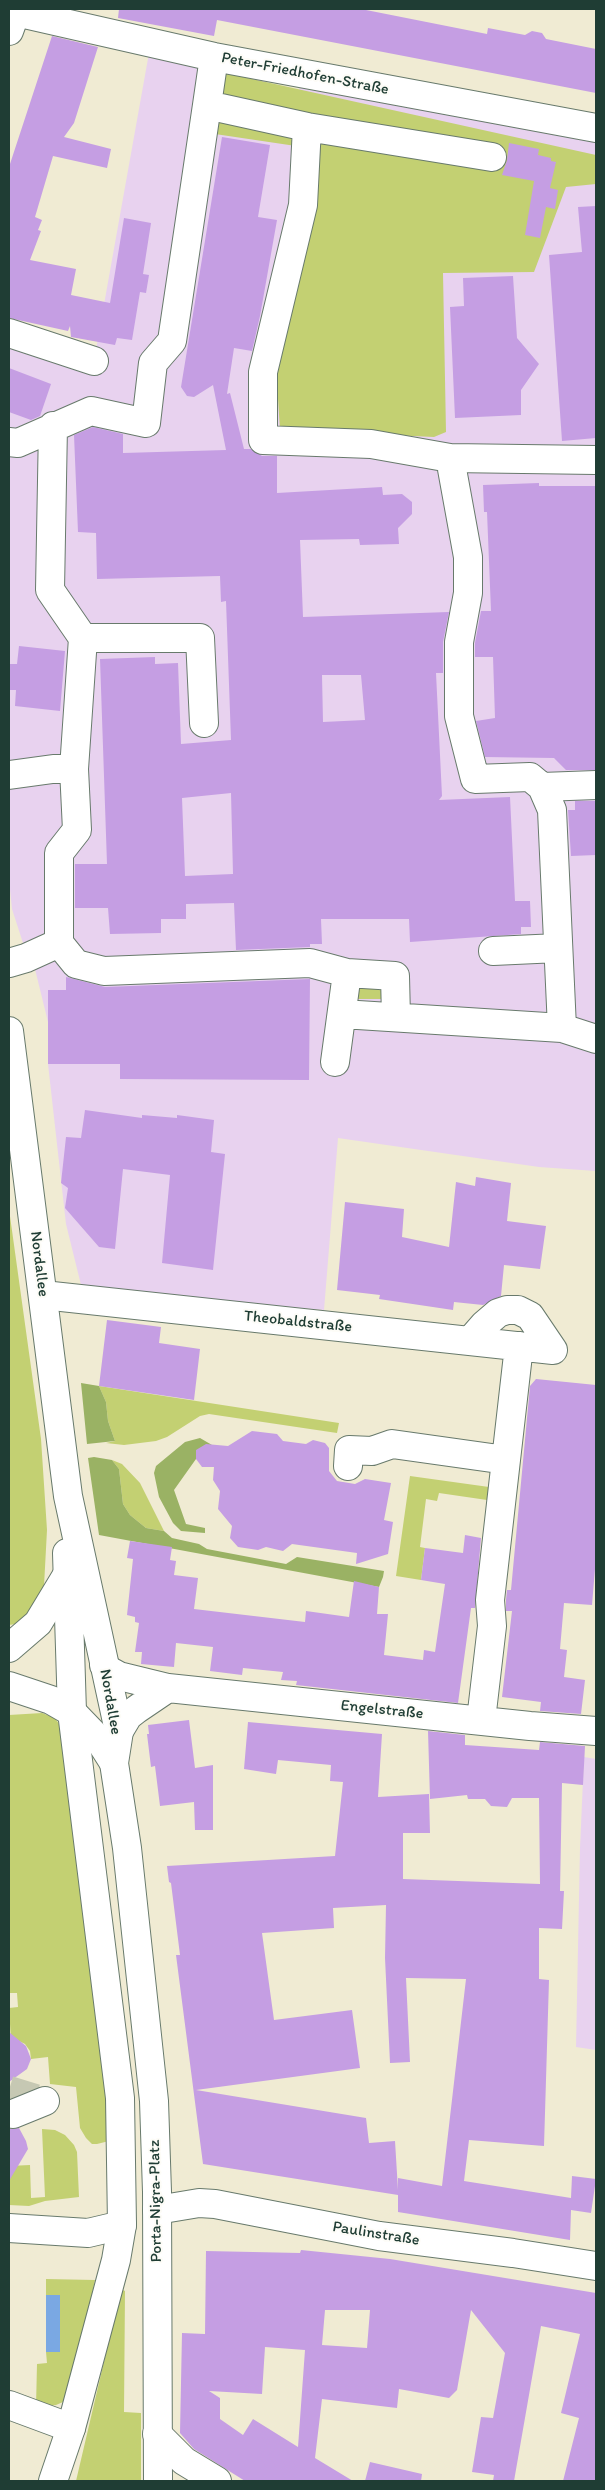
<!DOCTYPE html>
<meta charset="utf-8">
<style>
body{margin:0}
#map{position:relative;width:605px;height:2490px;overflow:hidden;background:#f0ebd3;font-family:Itim,sans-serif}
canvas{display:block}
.frame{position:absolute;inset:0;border:10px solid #1f3d34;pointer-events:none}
</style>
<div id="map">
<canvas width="605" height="2490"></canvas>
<div class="frame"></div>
</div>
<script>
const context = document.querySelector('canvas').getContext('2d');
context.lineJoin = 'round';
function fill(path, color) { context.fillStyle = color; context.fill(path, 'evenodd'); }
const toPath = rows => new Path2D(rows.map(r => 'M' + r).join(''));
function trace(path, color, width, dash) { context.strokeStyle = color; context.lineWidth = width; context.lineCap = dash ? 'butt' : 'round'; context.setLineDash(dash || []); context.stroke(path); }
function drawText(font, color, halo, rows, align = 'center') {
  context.font = font + ' Itim,sans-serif'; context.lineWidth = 4; context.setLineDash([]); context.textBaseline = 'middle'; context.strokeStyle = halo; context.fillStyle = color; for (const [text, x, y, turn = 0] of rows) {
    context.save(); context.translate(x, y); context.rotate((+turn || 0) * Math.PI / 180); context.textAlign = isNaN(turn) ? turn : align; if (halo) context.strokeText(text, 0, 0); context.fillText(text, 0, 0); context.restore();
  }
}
fill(toPath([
 [149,53,267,75,267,84,297,92,304,82,596,139,596,1171,539,1167,338,1138,324,1310,82,1289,66,1224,48,1064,48,1022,33,961,34,945,23,943,12,909,9,880,9,344,93,366],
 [584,1757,596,1759,596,2050,576,2047,580,1848]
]), '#e8d2ef');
fill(toPath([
 [216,71,596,155,596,184,566,187,534,272,443,273,446,432,434,437,280,430,275,352,316,149,215,134],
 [358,980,385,980,385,999,357,999],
 [9,1209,41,1439,47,1530,44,1586,37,1602,22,1623,9,1625],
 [99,1386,339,1423,337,1433,209,1414,200,1416,167,1437,156,1441,124,1445,106,1443,115,1441,108,1421,106,1402],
 [112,1460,122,1464,140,1483,164,1531,146,1528,130,1515,123,1504,119,1469],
 [410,1476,489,1487,487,1500,439,1493,437,1501,426,1499,420,1547,425,1548,421,1580,396,1576],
 [42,1713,55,1718,61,1727,107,2082,109,2141,97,2144,92,2144,86,2138,80,2128,76,2087,50,2084,48,2057,31,2059,30,2051,25,2044,19,2041,11,2040,9,2008,18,2007,17,1993,9,1993,9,1715],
 [42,2129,55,2130,65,2135,74,2145,77,2152,79,2197,45,2201,29,2206,9,2205,9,2166,30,2165,31,2198,45,2197],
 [46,2279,95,2280,71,2392,63,2402,56,2405,36,2407,37,2364,47,2363,46,2352,60,2352,59,2295,46,2295],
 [121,2289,125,2291,124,2412,141,2413,141,2481,76,2481]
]), '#c3d072');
fill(toPath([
 [81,1383,99,1386,106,1402,108,1421,115,1441,87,1444],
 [200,1438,212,1445,196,1459,174,1490,186,1524,205,1528,205,1533,181,1531,173,1523,159,1497,154,1473,156,1466,185,1442],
 [94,1457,112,1460,119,1469,123,1504,130,1515,146,1528,164,1531,172,1538,199,1544,207,1549,286,1564,297,1557,384,1571,383,1577,379,1587,99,1535,88,1458]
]), '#9ab264');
fill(toPath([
 [46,2295,60,2295,60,2352,46,2352]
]), '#7aa8e3');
fill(toPath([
 [119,9,361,9,487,34,488,28,525,35,532,31,542,33,546,39,596,49,596,93,217,20,214,36,118,18],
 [52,36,98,47,74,123,64,137,111,149,107,168,53,156,35,217,42,220,38,230,41,231,30,260,76,269,71,295,110,303,124,218,151,223,143,274,149,275,146,293,140,292,132,340,117,338,115,345,71,337,70,326,68,331,9,318,9,167],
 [222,137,270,145,258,217,277,220,260,316,252,351,234,348,227,394,230,393,244,449,251,449,262,456,277,456,277,493,382,487,383,495,402,494,412,502,412,514,398,528,399,544,360,545,359,539,300,540,303,617,449,612,443,642,443,673,436,673,442,796,439,800,510,797,515,901,530,901,531,927,521,927,521,934,410,942,409,919,321,919,322,944,310,944,310,947,236,950,234,903,186,904,186,919,161,919,161,933,110,934,108,908,75,908,75,864,107,864,100,659,155,657,155,664,178,663,181,744,231,740,226,601,221,602,220,576,97,579,96,533,78,532,74,435,93,427,123,434,123,453,226,450,213,385,194,397,187,396,181,387],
 [322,675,361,675,365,720,323,722],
 [231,793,233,874,185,876,182,798],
 [509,143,539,149,538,155,551,158,551,161,556,162,550,188,558,190,555,209,546,207,540,238,525,235,534,181,502,175,507,160],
 [596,206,596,438,562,441,549,255,582,252,578,207],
 [513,276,517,338,539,364,521,390,521,415,455,418,450,307,464,306,463,278],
 [9,368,51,384,40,416,31,420,9,412],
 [539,483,539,486,596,486,596,770,566,770,554,758,485,757,476,721,495,718,493,657,475,657,475,643,481,611,491,611,487,512,484,512,483,485],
 [19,646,65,651,60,711,15,706,16,690,9,690,9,681,10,664,17,664],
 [575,801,596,801,596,855,571,856,568,810,575,810],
 [66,977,105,987,310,979,309,1080,120,1079,120,1064,48,1064,48,990,66,990],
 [85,1110,142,1118,142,1115,177,1118,177,1115,214,1120,211,1152,225,1154,213,1270,162,1263,170,1175,123,1169,115,1249,99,1247,65,1208,68,1188,61,1183,66,1137,81,1138],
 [476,1177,511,1183,507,1221,546,1226,540,1269,504,1265,501,1296,483,1305,454,1302,453,1310,379,1299,380,1295,337,1290,345,1202,404,1209,402,1237,449,1247,456,1182,475,1186],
 [107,1320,161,1327,159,1343,200,1349,194,1400,99,1386],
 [536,1379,596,1385,596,1557,592,1605,564,1603,560,1649,567,1650,564,1677,585,1680,581,1714,540,1711,541,1702,502,1697,512,1611,506,1611,506,1600,507,1590,511,1590,530,1386],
 [252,1431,277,1434,283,1441,306,1444,313,1440,325,1443,329,1448,329,1471,337,1481,355,1484,365,1479,391,1483,384,1520,393,1522,388,1554,356,1564,357,1553,292,1544,283,1551,266,1547,258,1550,238,1547,230,1538,232,1526,218,1509,220,1491,213,1480,214,1467,202,1467,196,1459,196,1450,206,1444,228,1446],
 [465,1535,481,1538,475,1608,471,1608,458,1703,296,1685,297,1681,281,1680,283,1672,243,1668,242,1675,210,1671,213,1647,176,1643,174,1667,141,1664,142,1652,135,1652,139,1623,135,1622,135,1617,127,1615,133,1559,127,1558,130,1541,172,1547,170,1560,176,1561,174,1575,198,1578,194,1609,305,1622,306,1611,349,1617,354,1581,379,1587,377,1614,388,1614,384,1655,423,1660,424,1650,435,1652,445,1584,421,1580,425,1548,463,1553],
 [189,1720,195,1768,213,1765,213,1830,195,1830,194,1802,160,1806,155,1766,151,1767,147,1734,149,1734,148,1725],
 [248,1722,382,1734,378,1797,429,1794,430,1833,403,1833,403,1879,540,1884,539,1798,512,1798,507,1807,491,1806,485,1799,468,1799,467,1795,430,1799,428,1731,465,1735,465,1745,539,1750,540,1742,585,1746,583,1785,562,1783,560,1891,564,1891,562,1929,539,1928,539,1979,549,1980,544,2146,469,2140,464,2181,571,2198,572,2176,596,2179,591,2213,571,2210,570,2240,398,2212,398,2195,203,2164,176,1955,180,1955,171,1883,169,1882,167,1866,335,1856,343,1782,330,1781,331,1765,310,1763,278,1760,276,1774,244,1769],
 [386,1905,385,1958,390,2063,410,2062,406,1978,466,1979,442,2186,398,2178,398,2190,395,2141,369,2143,366,2118,196,2090,360,2068,352,2010,274,2020,262,1933,334,1928,333,1908],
 [9,2032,26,2046,31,2059,27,2069,9,2082],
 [19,2128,26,2141,28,2149,9,2181,9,2129],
 [301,2250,390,2259,596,2293,596,2481,563,2481,579,2418,561,2413,580,2334,541,2326,514,2481,493,2481,494,2475,472,2472,481,2417,493,2418,505,2353,471,2310,457,2390,449,2398,399,2389,397,2408,322,2399,315,2458,353,2481,245,2481,194,2449,180,2433,182,2333,205,2334,206,2251,300,2253],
 [325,2310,370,2310,367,2348,322,2345],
 [265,2347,305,2350,298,2447,253,2419,243,2435,220,2419,220,2398,209,2391,262,2394],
 [370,2462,422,2474,421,2481,365,2481]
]), '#c59ee3');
trace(toPath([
 [9,2090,45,2101]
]), '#c6c8b3', 28, [28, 14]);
const minor = toPath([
 [16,12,214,57,596,128],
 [207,105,214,57],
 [307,127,492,157],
 [9,333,94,361],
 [53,426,50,590,83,638],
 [9,442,18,443,91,411,146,423,153,363,172,341,207,105,307,127,303,205,263,372,263,440,371,444,450,458,596,460],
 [450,458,468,557,468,593,459,642,459,716,475,779,530,777,542,787,552,810,562,1028],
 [204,723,200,638,83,638,74,769,77,830,59,853,59,943,76,964,104,971,310,963,347,973,395,976,396,1017],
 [9,775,53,769,74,769],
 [542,787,596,785],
 [493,951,558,948],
 [9,963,26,958,59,943],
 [342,1014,562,1028,596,1039],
 [335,1062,347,973],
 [43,1295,553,1350],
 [470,1341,484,1325,498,1313,507,1310,518,1310,530,1316,553,1350],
 [348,1466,349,1450,372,1451,392,1444,506,1460],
 [9,1648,38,1623,67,1575],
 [104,1665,108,1670,119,1676,168,1688,530,1726,596,1731],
 [9,1686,51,1700,72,1712,100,1741,114,1763],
 [481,1720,492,1626,490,1600,519,1346],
 [119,1731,128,1716,137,1709,168,1688],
 [13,2114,45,2101],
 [157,2210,199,2203,215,2204,379,2236,513,2253,596,2266],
 [9,2228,88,2233,122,2225],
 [9,2405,71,2428],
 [157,2434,184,2461,217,2481]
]);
const major = toPath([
 [9,31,17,9],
 [9,1031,68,1496,119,1731,114,1763,127,1848,154,2101,157,2192,158,2481],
 [53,2481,71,2428,116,2260,122,2225,120,2098,72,1712,67,1553]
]);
trace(minor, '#687a6c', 30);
trace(major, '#687a6c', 30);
trace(minor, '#fff', 28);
trace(major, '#fff', 28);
drawText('16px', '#1f3d34', '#fdfcf7', [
 ["Peter-Friedhofen-Straße",305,74,11],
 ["Nordallee",39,1264,83],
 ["Theobaldstraße",298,1322,6],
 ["Nordallee",110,1702,80],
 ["Engelstraße",382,1710,6],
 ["Porta-Nigra-Platz",156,2201,-91],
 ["Paulinstraße",376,2234,9]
]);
</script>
